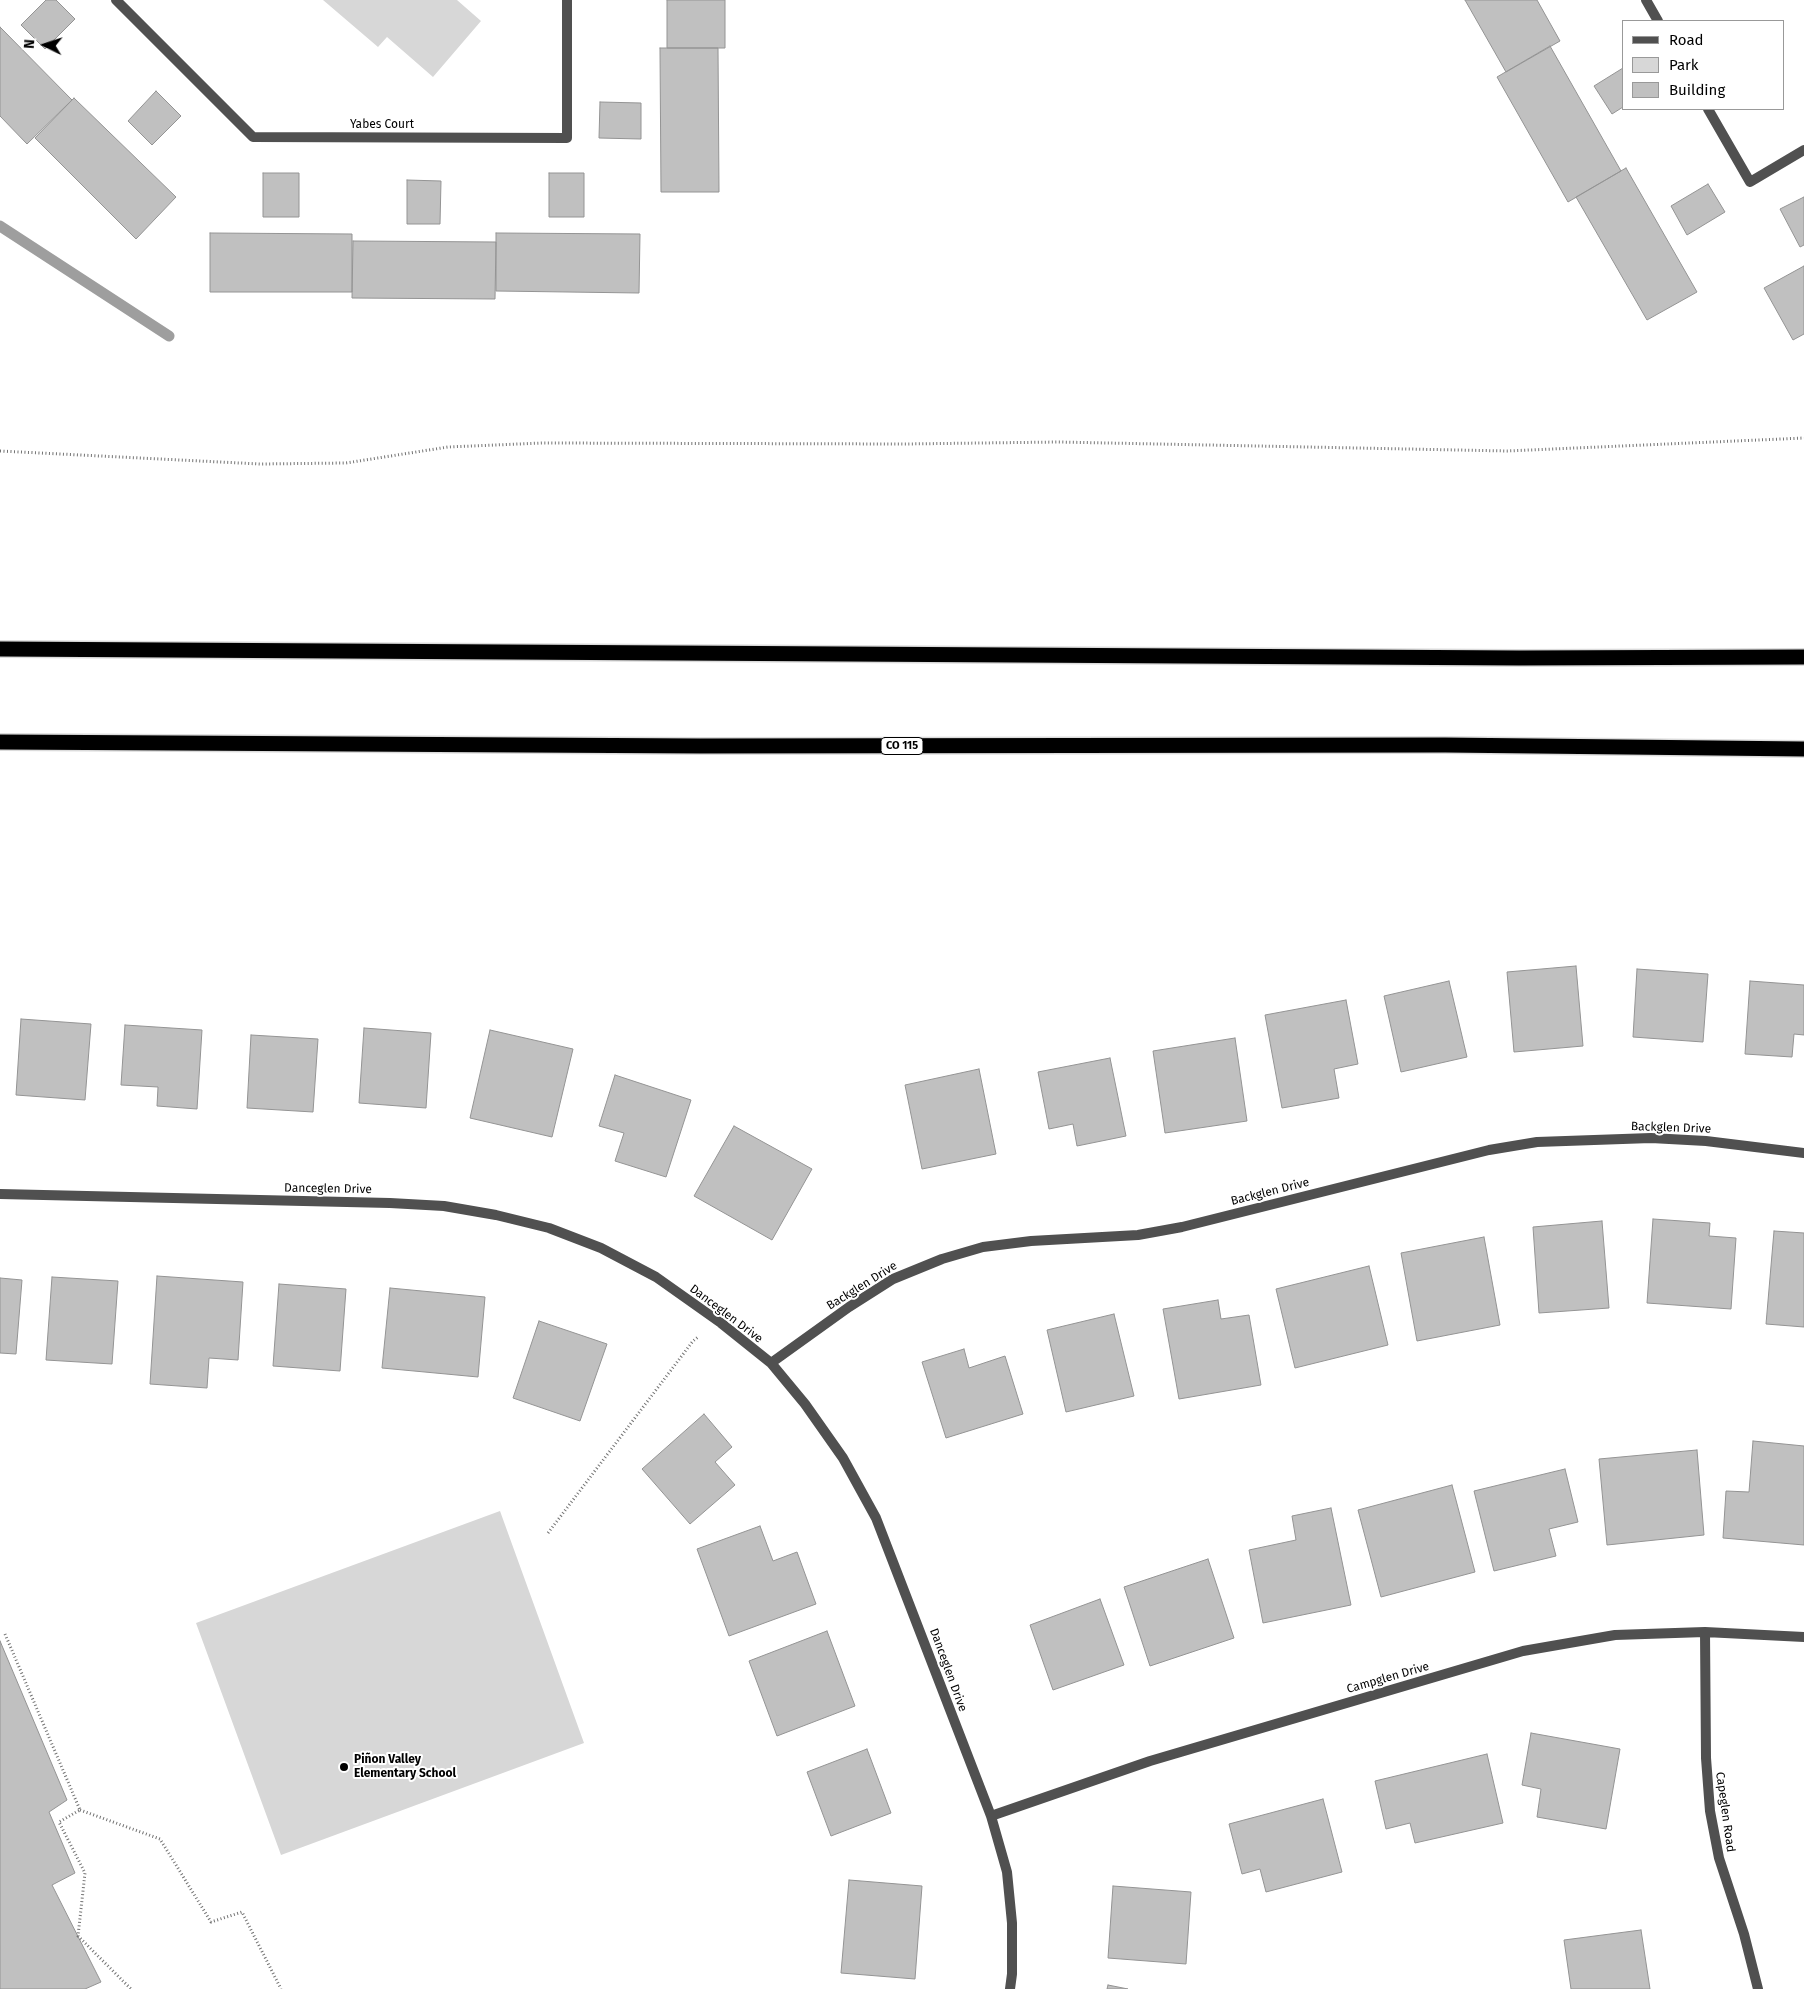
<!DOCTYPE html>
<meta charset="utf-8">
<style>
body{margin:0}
#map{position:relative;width:1804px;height:1989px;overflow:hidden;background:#fff;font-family:"Fira Sans",sans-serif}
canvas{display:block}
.legend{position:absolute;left:1622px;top:20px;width:162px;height:90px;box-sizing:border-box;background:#fff;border:1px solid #999;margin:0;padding:6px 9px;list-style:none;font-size:15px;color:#000}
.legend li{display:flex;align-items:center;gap:10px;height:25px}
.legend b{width:25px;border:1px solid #999}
.north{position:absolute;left:20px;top:20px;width:50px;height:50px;-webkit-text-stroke:4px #fff;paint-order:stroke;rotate:274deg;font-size:14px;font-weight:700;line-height:20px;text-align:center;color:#000}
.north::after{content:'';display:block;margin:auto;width:18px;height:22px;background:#000;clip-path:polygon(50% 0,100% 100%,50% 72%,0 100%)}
</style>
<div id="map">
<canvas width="1804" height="1989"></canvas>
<ul class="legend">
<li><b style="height:6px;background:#505050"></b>Road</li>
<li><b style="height:14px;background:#d7d7d7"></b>Park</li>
<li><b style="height:14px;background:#c0c0c0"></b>Building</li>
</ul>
<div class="north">N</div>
</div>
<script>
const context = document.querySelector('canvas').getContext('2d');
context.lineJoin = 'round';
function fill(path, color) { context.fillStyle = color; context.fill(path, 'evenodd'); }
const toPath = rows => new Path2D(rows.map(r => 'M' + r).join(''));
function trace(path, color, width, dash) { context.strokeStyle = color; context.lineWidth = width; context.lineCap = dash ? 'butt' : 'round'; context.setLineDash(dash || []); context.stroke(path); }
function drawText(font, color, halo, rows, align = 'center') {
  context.font = font + ' "Fira Sans",sans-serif'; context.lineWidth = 4; context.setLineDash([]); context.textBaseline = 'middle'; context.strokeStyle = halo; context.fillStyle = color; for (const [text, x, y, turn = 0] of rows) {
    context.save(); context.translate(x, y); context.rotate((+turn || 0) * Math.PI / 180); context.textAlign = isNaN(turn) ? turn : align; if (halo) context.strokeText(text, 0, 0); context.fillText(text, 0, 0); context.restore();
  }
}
fill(toPath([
 [323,0,457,0,481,21,433,77,387,37,378,47],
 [500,1511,584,1743,281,1855,196,1623]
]), '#d7d7d7');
trace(toPath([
 [0,226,169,336]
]), '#9e9e9e', 11);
const building = toPath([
 [46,0,56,0,75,19,45,49,21,25,46,0],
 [667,0,725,0,725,48,667,48,667,0],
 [1465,0,1537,0,1560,41,1506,72,1465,0],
 [0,27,72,100,27,144,0,116,0,27],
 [1550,46,1621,171,1568,202,1497,77,1550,46],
 [660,48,718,48,719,192,661,192,660,48],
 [1623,68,1623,107,1612,114,1594,86,1623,68],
 [156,91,181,116,152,145,128,121,156,91],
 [74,98,176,197,136,239,35,138,74,98],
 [600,102,641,103,641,139,599,138,600,102],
 [1626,168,1697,292,1647,320,1576,197,1626,168],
 [263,173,299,173,299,217,263,217,263,173],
 [549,173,584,173,584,217,549,217,549,173],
 [407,180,441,181,440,224,407,224,407,180],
 [1708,184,1725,212,1687,235,1671,206,1708,184],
 [1804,197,1804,245,1800,247,1780,209,1804,197],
 [210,233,352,234,352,292,210,292,210,233],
 [496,233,640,234,639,293,496,291,496,233],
 [353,241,496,242,495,299,352,298,353,241],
 [1804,266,1804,334,1793,340,1764,288,1804,266],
 [1576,966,1583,1046,1514,1052,1507,972,1576,966],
 [1637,969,1708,974,1703,1042,1633,1037,1637,969],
 [1449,981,1467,1057,1401,1072,1384,996,1449,981],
 [1750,981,1804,985,1804,1035,1794,1034,1792,1057,1745,1054,1750,981],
 [1346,1000,1358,1064,1334,1069,1339,1098,1282,1108,1265,1015,1346,1000],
 [21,1019,91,1024,85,1100,16,1095,21,1019],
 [125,1025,202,1030,197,1109,157,1106,158,1087,121,1085,125,1025],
 [364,1028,431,1033,426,1108,359,1103,364,1028],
 [490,1030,573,1049,552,1137,470,1118,490,1030],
 [251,1035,318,1039,313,1112,247,1108,251,1035],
 [1235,1038,1247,1121,1165,1133,1153,1051,1235,1038],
 [1110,1058,1126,1136,1077,1146,1073,1124,1049,1129,1038,1072,1110,1058],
 [979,1069,996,1154,922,1169,905,1085,979,1069],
 [615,1075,691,1100,666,1177,615,1161,624,1133,599,1126,615,1075],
 [734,1126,812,1169,772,1240,694,1196,734,1126],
 [1653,1219,1710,1223,1709,1236,1736,1238,1731,1309,1647,1303,1653,1219],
 [1602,1221,1609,1308,1539,1313,1533,1227,1602,1221],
 [1774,1231,1804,1233,1804,1327,1766,1324,1774,1231],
 [1484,1237,1500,1325,1417,1341,1401,1253,1484,1237],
 [1369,1266,1388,1345,1295,1368,1276,1289,1369,1266],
 [157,1276,243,1282,238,1360,209,1358,207,1388,150,1384,157,1276],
 [52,1277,118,1281,112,1364,46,1360,52,1277],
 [0,1278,22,1280,16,1354,0,1353,0,1278],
 [279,1284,346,1289,340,1371,273,1366,279,1284],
 [390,1288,485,1297,478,1377,382,1368,390,1288],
 [1218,1300,1221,1319,1249,1315,1261,1385,1179,1399,1163,1309,1218,1300],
 [1114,1314,1134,1396,1066,1412,1047,1330,1114,1314],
 [539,1321,607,1344,580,1421,513,1398,539,1321],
 [964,1349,969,1368,1005,1356,1023,1414,946,1438,922,1362,964,1349],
 [704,1414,732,1447,715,1462,735,1485,690,1524,642,1469,704,1414],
 [1753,1441,1804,1446,1804,1545,1723,1538,1726,1491,1749,1492,1753,1441],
 [1697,1450,1704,1535,1607,1545,1599,1459,1697,1450],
 [1565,1469,1578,1522,1549,1529,1556,1556,1494,1571,1474,1491,1565,1469],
 [1452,1485,1475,1572,1381,1597,1358,1510,1452,1485],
 [1331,1508,1351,1605,1263,1623,1249,1550,1296,1540,1292,1516,1331,1508],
 [760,1526,773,1561,797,1552,816,1604,729,1636,697,1549,760,1526],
 [1208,1559,1234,1638,1150,1666,1124,1587,1208,1559],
 [1100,1599,1124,1665,1053,1690,1030,1625,1100,1599],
 [827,1631,855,1706,777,1736,749,1661,827,1631],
 [0,1641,67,1800,49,1812,75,1873,52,1885,101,1982,85,1989,0,1989,0,1641],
 [1531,1733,1620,1749,1606,1829,1537,1817,1541,1789,1522,1785,1531,1733],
 [867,1749,891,1813,831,1836,807,1772,867,1749],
 [1487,1754,1503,1823,1415,1843,1410,1823,1386,1829,1375,1781,1487,1754],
 [1323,1799,1342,1872,1266,1892,1260,1869,1242,1874,1229,1824,1323,1799],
 [849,1880,922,1886,915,1979,841,1973,849,1880],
 [1113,1886,1191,1892,1186,1964,1108,1958,1113,1886],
 [1641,1930,1650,1989,1571,1989,1564,1940,1641,1930],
 [1108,1985,1128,1989,1107,1989,1108,1985]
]);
fill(building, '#c0c0c0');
trace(building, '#949494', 1);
const motorway = toPath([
 [0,649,1519,658,1804,657],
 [0,742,700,746,1445,745,1804,749]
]);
trace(motorway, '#dbdbdb', 18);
trace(toPath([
 [0,451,260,464,346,463,448,447,542,443,905,444,1058,442,1507,451,1804,438],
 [548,1533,693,1341,698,1337],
 [5,1634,80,1810,59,1822,85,1873,78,1936,131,1989],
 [80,1810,160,1839,211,1922,242,1912,281,1989]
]), '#727272', 3, [1, 2.5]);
trace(toPath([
 [116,0,253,137,567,138,567,0],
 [1646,0,1658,21],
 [1708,109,1750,182,1804,150],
 [0,1194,390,1203,444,1206,496,1215,549,1228,601,1248,656,1277,721,1323,771,1363,805,1404,843,1458,876,1518,991,1816,1007,1872,1012,1923,1012,1974,1010,1989],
 [771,1363,849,1307,893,1279,942,1259,983,1247,1031,1241,1138,1235,1182,1227,1489,1150,1537,1142,1651,1138,1706,1141,1804,1153],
 [1705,1632,1706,1758,1710,1811,1719,1858,1744,1934,1758,1989],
 [991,1816,1150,1761,1523,1651,1615,1635,1705,1632,1804,1637]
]), '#505050', 10);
trace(motorway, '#000', 15);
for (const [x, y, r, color] of [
 [344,1767,5,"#000"]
]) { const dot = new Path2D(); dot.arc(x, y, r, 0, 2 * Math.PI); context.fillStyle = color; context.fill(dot); trace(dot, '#fff', 2); }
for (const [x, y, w] of [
 [902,746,42]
]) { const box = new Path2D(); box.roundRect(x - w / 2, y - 8.5, w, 17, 4); context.fillStyle = '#fff'; context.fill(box); trace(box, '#000', 1); }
drawText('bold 11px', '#000', null, [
 ["CO 115",902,746]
]);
drawText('12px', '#000', '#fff', [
 ["Yabes Court",382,125],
 ["Backglen Drive",1671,1128,2],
 ["Danceglen Drive",328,1189,1],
 ["Backglen Drive",1270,1192,-14],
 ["Backglen Drive",862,1286,-32],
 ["Danceglen Drive",726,1314,37],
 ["Danceglen Drive",948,1670,70],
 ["Campglen Drive",1388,1678,-16],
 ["Capeglen Road",1725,1812,82]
]);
drawText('bold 12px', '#000', '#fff', [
 ["Piñon Valley",354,1760],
 ["Elementary School",354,1774]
], 'left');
</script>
